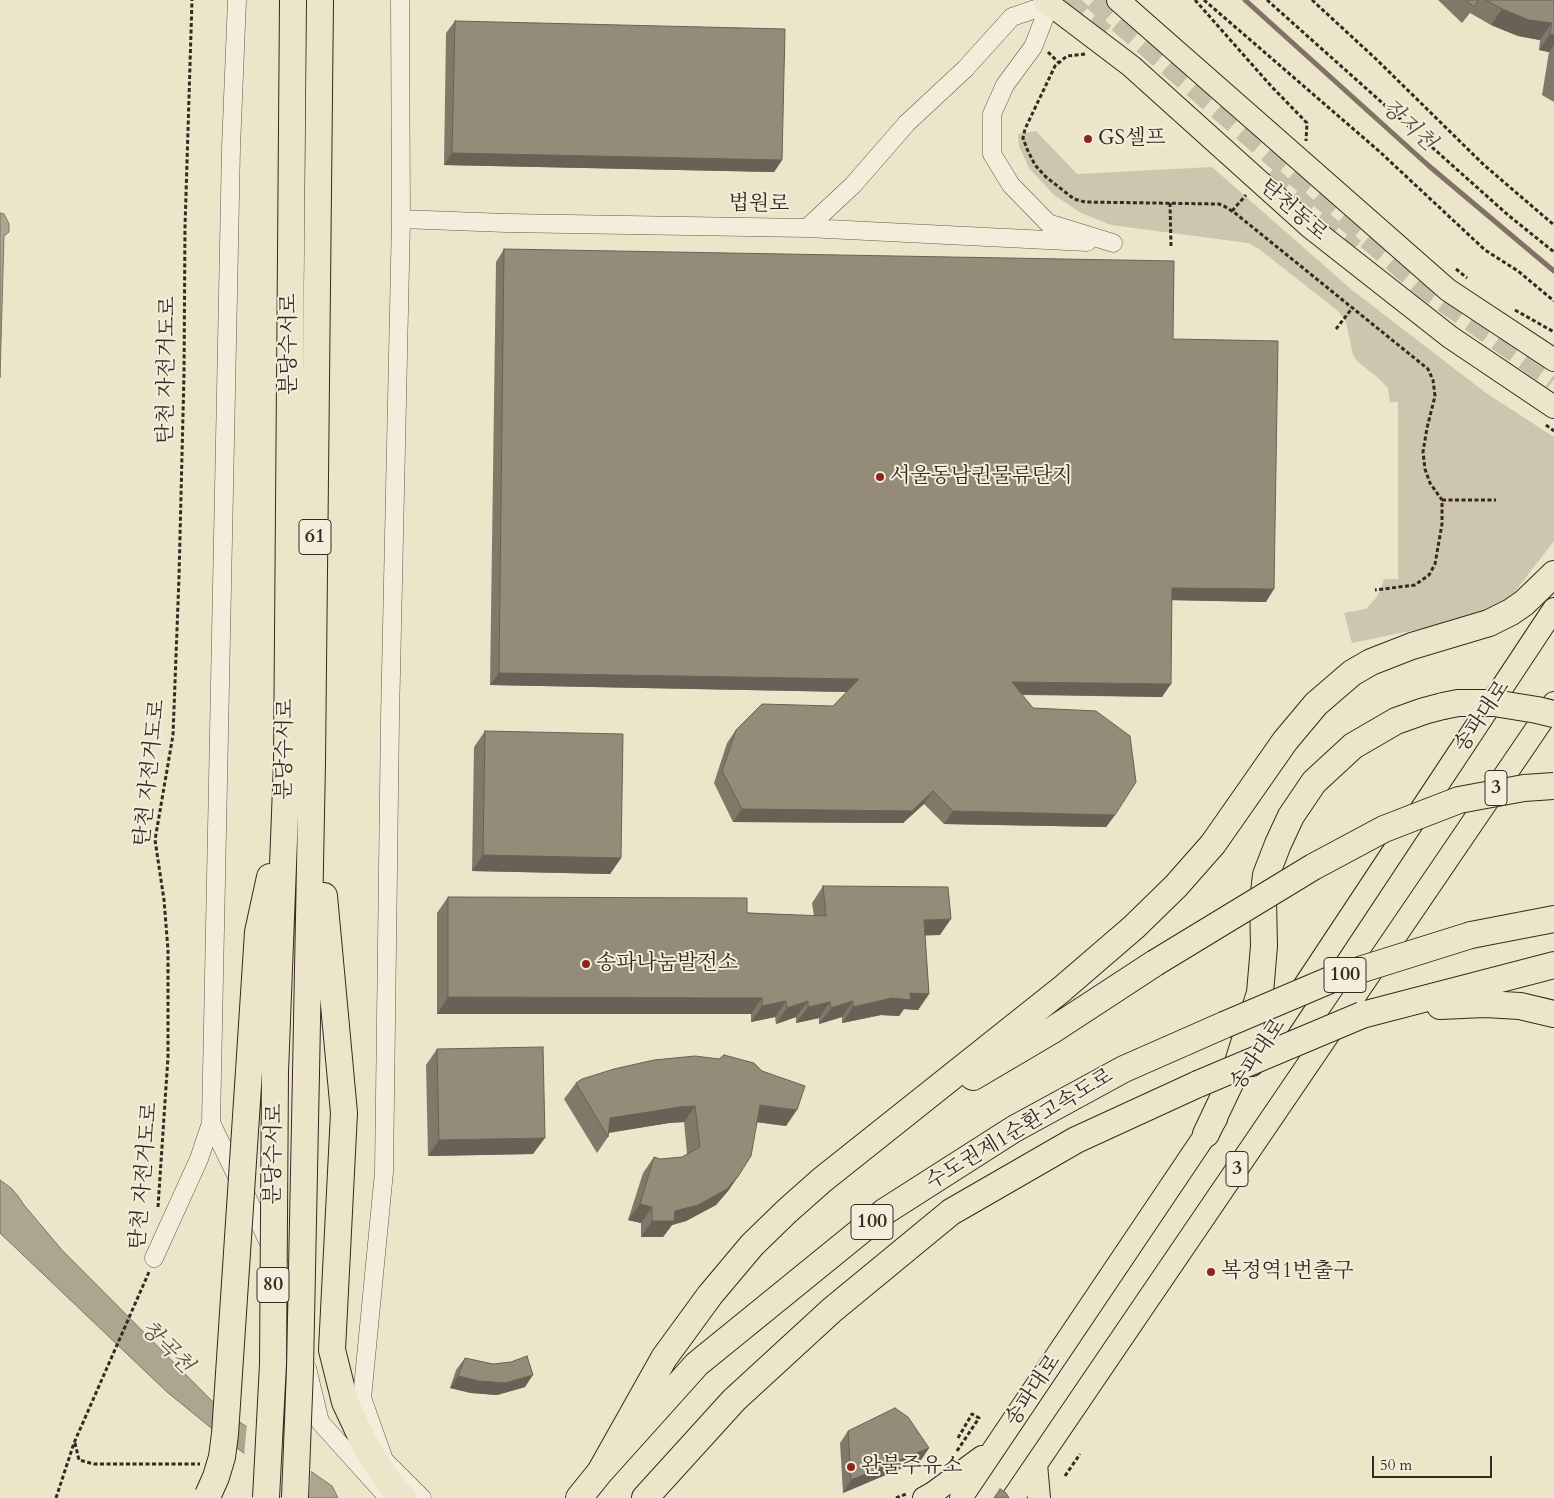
<!DOCTYPE html>
<meta charset="utf-8">
<style>
body{margin:0}
#map{position:relative;width:1554px;height:1498px;overflow:hidden;background:#ece5c9;font-family:Cardo,serif}
canvas{display:block}
.scale{position:absolute;left:1372px;top:1456px;width:120px;height:22px;box-sizing:border-box;border:2px solid #362922;border-top:0;padding-left:6px;font-size:15px;line-height:18px;white-space:nowrap;color:#362922;-webkit-text-stroke:4px #f3eedc;paint-order:stroke}
</style>
<div id="map">
<canvas width="1554" height="1498"></canvas>
<div class="scale">50 m</div>
</div>
<script>
const context = document.querySelector('canvas').getContext('2d');
context.lineJoin = 'round';
function fill(path, color) { context.fillStyle = color; context.fill(path, 'evenodd'); }
const toPath = rows => new Path2D(rows.map(r => 'M' + r).join(''));
function trace(path, color, width, dash) { context.strokeStyle = color; context.lineWidth = width; context.lineCap = dash ? 'butt' : 'round'; context.setLineDash(dash || []); context.stroke(path); }
function drawText(font, color, halo, rows, align = 'center') {
  context.font = font + ' Cardo,"Noto Serif KR",serif'; context.lineWidth = 4; context.setLineDash([]); context.textBaseline = 'middle'; context.strokeStyle = halo; context.fillStyle = color; for (const [text, x, y, turn = 0] of rows) {
    context.save(); context.translate(x, y); context.rotate((+turn || 0) * Math.PI / 180); context.textAlign = isNaN(turn) ? turn : align; if (halo) context.strokeText(text, 0, 0); context.fillText(text, 0, 0); context.restore();
  }
}
fill(toPath([
 [1036,131,1077,174,1212,167,1352,290,1486,393,1554,437,1554,541,1510,598,1463,620,1352,643,1344,613,1366,609,1376,598,1381,589,1384,579,1398,579,1398,402,1390,402,1388,388,1376,376,1358,362,1353,355,1346,322,1338,311,1259,249,1248,243,1111,225,1081,213,1054,195,1029,168,1019,146,1018,134]
]), '#cdc5ad');
const water = toPath([
 [0,213,4,214,9,224,9,232,4,236,0,378,0,213],
 [0,1180,11,1188,18,1196,24,1205,62,1250,218,1407,332,1486,338,1498,302,1498,210,1427,167,1392,0,1233,0,1180]
]);
fill(water, '#aea590');
trace(water, '#7e7364', 1);
fill(toPath([
 [247,1424,311,1469,309,1498,298,1498,244,1457]
]), '#ece5c9');
trace(toPath([
 [1245,0,1429,166,1554,271]
]), '#7e7364', 5);
trace(toPath([
 [1065,0,1104,34],
 [1094,0,1425,288,1554,379],
 [1268,175,1354,249]
]), '#c8bfa8', 22, [22, 11]);
const minor = toPath([
 [237,0,231,148,211,1123,286,1278,294,1311],
 [400,0,401,219,390,718,384,1172,362,1398,384,1460,422,1498],
 [1050,4,1033,47,1005,85,992,114,992,154,1011,185,1048,223,1113,243],
 [401,219,506,223,807,228,853,185,907,123,965,69,1012,17,1050,4,1053,0],
 [807,228,1087,242],
 [154,1258,199,1159,211,1123],
 [307,1368,320,1422,384,1493]
]);
const major = toPath([
 [1044,0,1131,66,1310,227,1450,337,1554,407],
 [1118,0,1448,290,1554,360],
 [1252,1065,1554,609],
 [1036,1464,1039,1498],
 [924,1498,933,1493,982,1457],
 [961,1498,1216,1119],
 [1013,1498,1554,703]
]);
const highway = toPath([
 [324,896,344,1113,332,1350,345,1402,366,1447,386,1478,403,1498],
 [1471,935,1554,919],
 [1440,1006,1485,1004,1520,1006,1554,1014],
 [1362,1015,1554,965],
 [249,1071,258,932,270,877],
 [275,1072,287,762,293,0],
 [306,1073,312,762,320,0],
 [973,1077,1051,1031,1155,963],
 [1206,1134,1234,1075,1260,993,1264,946,1263,901,1266,875,1278,844,1291,816,1314,782,1353,746,1396,721,1424,711,1443,706],
 [600,1472,664,1358,710,1295,752,1245,787,1211,822,1180,1062,989,1134,927,1176,886,1213,844,1285,741,1316,704,1352,673,1371,662,1412,646,1489,623,1511,612,1524,603,1554,574],
 [579,1498,600,1472,697,1364,884,1212,1014,1129,1124,1069,1224,1025],
 [645,1498,734,1400,832,1310,951,1212,1076,1140,1198,1084]
]);
trace(minor, '#64584c', 19);
trace(major, '#362922', 24);
trace(highway, '#362922', 28);
trace(toPath([
 [1195,0,1271,86,1307,123,1306,141],
 [1204,0,1380,152,1485,250,1518,271,1554,301],
 [1267,0,1508,215,1554,252],
 [1312,0,1376,59,1484,165,1554,225],
 [1048,52,1058,62],
 [1085,54,1067,56,1055,66,1025,129,1023,138,1027,149,1035,165,1046,177,1074,199,1085,202,1219,204,1224,206,1235,213,1428,369,1433,380,1435,396,1427,428,1423,452,1425,469,1430,483,1442,500,1442,524,1435,564,1429,575,1415,585,1375,590],
 [1170,203,1171,246],
 [1232,211,1246,195],
 [1456,269,1467,278],
 [1515,310,1554,332],
 [1336,329,1353,307],
 [1546,425,1554,431],
 [1442,500,1496,500],
 [158,1207,168,1057,168,950,164,900,155,840,173,735,179,577,184,374,185,227,192,0],
 [75,1443,79,1460,94,1464,200,1464],
 [957,1451,979,1418,972,1414,958,1438],
 [1065,1476,1080,1454],
 [56,1498,74,1443,149,1272],
 [896,1498,906,1494]
]), '#362922', 3, [4, 2.5]);
trace(minor, '#f3eedc', 18);
trace(major, '#ece5c9', 22);
trace(highway, '#ece5c9', 26);
const highwayBridge = toPath([
 [1443,706,1458,703,1494,703,1537,710,1554,714],
 [1155,963,1313,867,1384,829,1459,800,1524,788,1554,786],
 [1224,1025,1337,977,1471,935],
 [1198,1084,1362,1015],
 [208,1495,216,1477,222,1457,225,1434,249,1071],
 [266,1498,273,1364,275,1072],
 [295,1498,300,1369,306,1073]
]);
trace(highwayBridge, '#362922', 28, []);
trace(highwayBridge, '#ece5c9', 26);
fill(toPath([
 [1438,0,1554,0,1554,102,1542,95,1549,52,1539,50,1540,40,1518,36,1491,25,1470,13,1462,23],
 [455,21,782,160,774,172,444,165,446,33],
 [504,249,1173,339,1266,602,1172,600,1162,697,1022,695,1115,815,1106,827,944,824,924,804,903,823,733,822,714,783,727,743,736,730,833,706,847,692,490,685,496,262],
 [485,731,621,858,610,874,472,871,474,747],
 [823,886,940,935,925,935,929,994,918,1010,904,1009,899,1016,881,1015,842,1023,842,1017,819,1024,819,1018,796,1023,796,1017,776,1024,775,1017,751,1022,751,1014,437,1014,437,913,448,897,814,916,812,903],
 [437,1049,533,1154,428,1156,426,1065],
 [582,1079,786,1126,757,1122,739,1175,728,1191,716,1205,686,1221,672,1225,663,1237,641,1237,641,1223,628,1220,643,1173,654,1157,660,1159,682,1157,687,1154,684,1122,669,1123,609,1133,608,1137,597,1153,564,1099,576,1083],
 [465,1358,525,1387,497,1395,471,1393,450,1388,456,1370],
 [848,1431,929,1448,921,1460,843,1493,840,1443]
]), '#807868');
fill(toPath([
 [1502,9,1552,23,1540,40,1518,36,1491,25],
 [1550,34,1554,35,1554,45,1549,52,1539,50],
 [452,153,782,160,774,172,444,165],
 [1172,588,1274,589,1266,602,1164,600],
 [499,673,859,679,850,692,490,685],
 [1012,682,1171,684,1162,697,1003,694],
 [933,791,924,804,903,823,733,822,742,809],
 [953,811,1115,815,1106,827,944,824],
 [483,855,621,858,610,874,472,871],
 [951,919,940,935,913,936,924,920],
 [910,993,929,994,918,1010,904,1009,899,1016,881,1015,842,1023,853,1007,892,998],
 [448,997,762,998,751,1014,437,1014],
 [786,1001,775,1017,751,1022,762,1006],
 [808,1001,796,1017,776,1024,787,1008],
 [853,1001,842,1017,819,1024,831,1008],
 [830,1002,819,1018,796,1023,808,1007],
 [760,1105,797,1110,786,1126,748,1121],
 [695,1106,684,1122,669,1123,606,1133,610,1118,680,1107],
 [545,1138,533,1154,428,1156,439,1140],
 [739,1175,728,1191,716,1205,686,1221,672,1225,663,1237,641,1237,652,1221,675,1211],
 [640,1204,652,1207,641,1223,628,1220],
 [533,1375,525,1387,497,1395,471,1393,450,1388,458,1376],
 [929,1448,921,1460,843,1493,851,1480]
]), '#686155');
const building = toPath([
 [1466,0,1478,0,1474,7,1466,0],
 [1486,0,1554,0,1554,35,1550,34,1552,23,1529,20,1502,9,1486,0],
 [455,21,785,29,782,160,452,153,455,21],
 [504,249,1174,261,1173,339,1278,341,1274,589,1172,588,1171,684,1012,682,1033,708,1096,711,1130,736,1136,782,1115,815,953,811,933,791,912,811,742,809,722,771,736,730,762,704,833,706,859,679,499,673,504,249],
 [485,731,623,734,621,858,483,855,485,731],
 [823,886,948,887,951,919,924,920,929,994,910,993,911,1000,892,998,853,1007,853,1001,831,1008,830,1002,808,1007,808,1001,787,1008,786,1001,762,1006,762,998,448,997,448,897,747,898,747,913,826,916,823,886],
 [543,1047,545,1138,439,1140,437,1049,543,1047],
 [724,1055,754,1063,762,1071,805,1086,797,1110,760,1105,751,1156,739,1175,727,1189,698,1205,675,1211,674,1221,652,1221,652,1207,640,1204,654,1157,660,1159,682,1157,700,1147,695,1106,680,1107,610,1118,608,1137,576,1083,582,1079,614,1069,654,1060,695,1056,719,1059,724,1055],
 [527,1356,533,1375,505,1383,479,1381,458,1376,465,1358,493,1364,511,1362,527,1356],
 [895,1408,908,1417,929,1448,851,1480,848,1431,895,1408],
 [1000,1489,1006,1493,1009,1498,994,1498,1000,1489]
]);
fill(building, '#958b79');
trace(building, '#686155', 1);
for (const [x, y, r, color] of [
 [1088,139,5,"#8f2418"],
 [880,477,5,"#8f2418"],
 [586,964,5,"#8f2418"],
 [1211,1272,5,"#8f2418"],
 [851,1467,5,"#8f2418"]
]) { const dot = new Path2D(); dot.arc(x, y, r, 0, 2 * Math.PI); context.fillStyle = color; context.fill(dot); trace(dot, '#f3eedc', 2); }
for (const [x, y, w] of [
 [315,537,32],
 [1496,788,22],
 [1345,975,42],
 [1237,1169,22],
 [872,1222,42],
 [273,1285,32]
]) { const box = new Path2D(); box.roundRect(x - w / 2, y - 17.5, w, 35, 4); context.fillStyle = '#f3eedc'; context.fill(box); trace(box, '#362922', 1); }
drawText('bold 20px', '#362922', null, [
 ["61",315,537],
 ["3",1496,788],
 ["100",1345,975],
 ["3",1237,1169],
 ["100",872,1222],
 ["80",273,1285]
]);
drawText('21px', '#362922', '#f3eedc', [
 ["GS셀프",1098,139],
 ["서울동남권물류단지",890,477],
 ["송파나눔발전소",596,964],
 ["복정역1번출구",1221,1272],
 ["완불주유소",861,1467]
], 'left');
drawText('21px', '#362922', '#f3eedc', [
 ["법원로",759,205,1],
 ["탄천동로",1293,211,41],
 ["분당수서로",290,344,-90],
 ["탄천 자전거도로",168,370,-89],
 ["송파대로",1483,717,-56],
 ["분당수서로",286,749,-89],
 ["탄천 자전거도로",151,773,-84],
 ["송파대로",1259,1055,-56],
 ["수도권제1순환고속도로",1020,1130,-31],
 ["분당수서로",275,1154,-89],
 ["탄천 자전거도로",145,1176,-85],
 ["송파대로",1034,1391,-56]
]);
drawText('italic 22px', '#5a4e43', '#f3eedc', [
 ["장지천",1408,126,42],
 ["창곡천",166,1348,45]
]);
</script>
